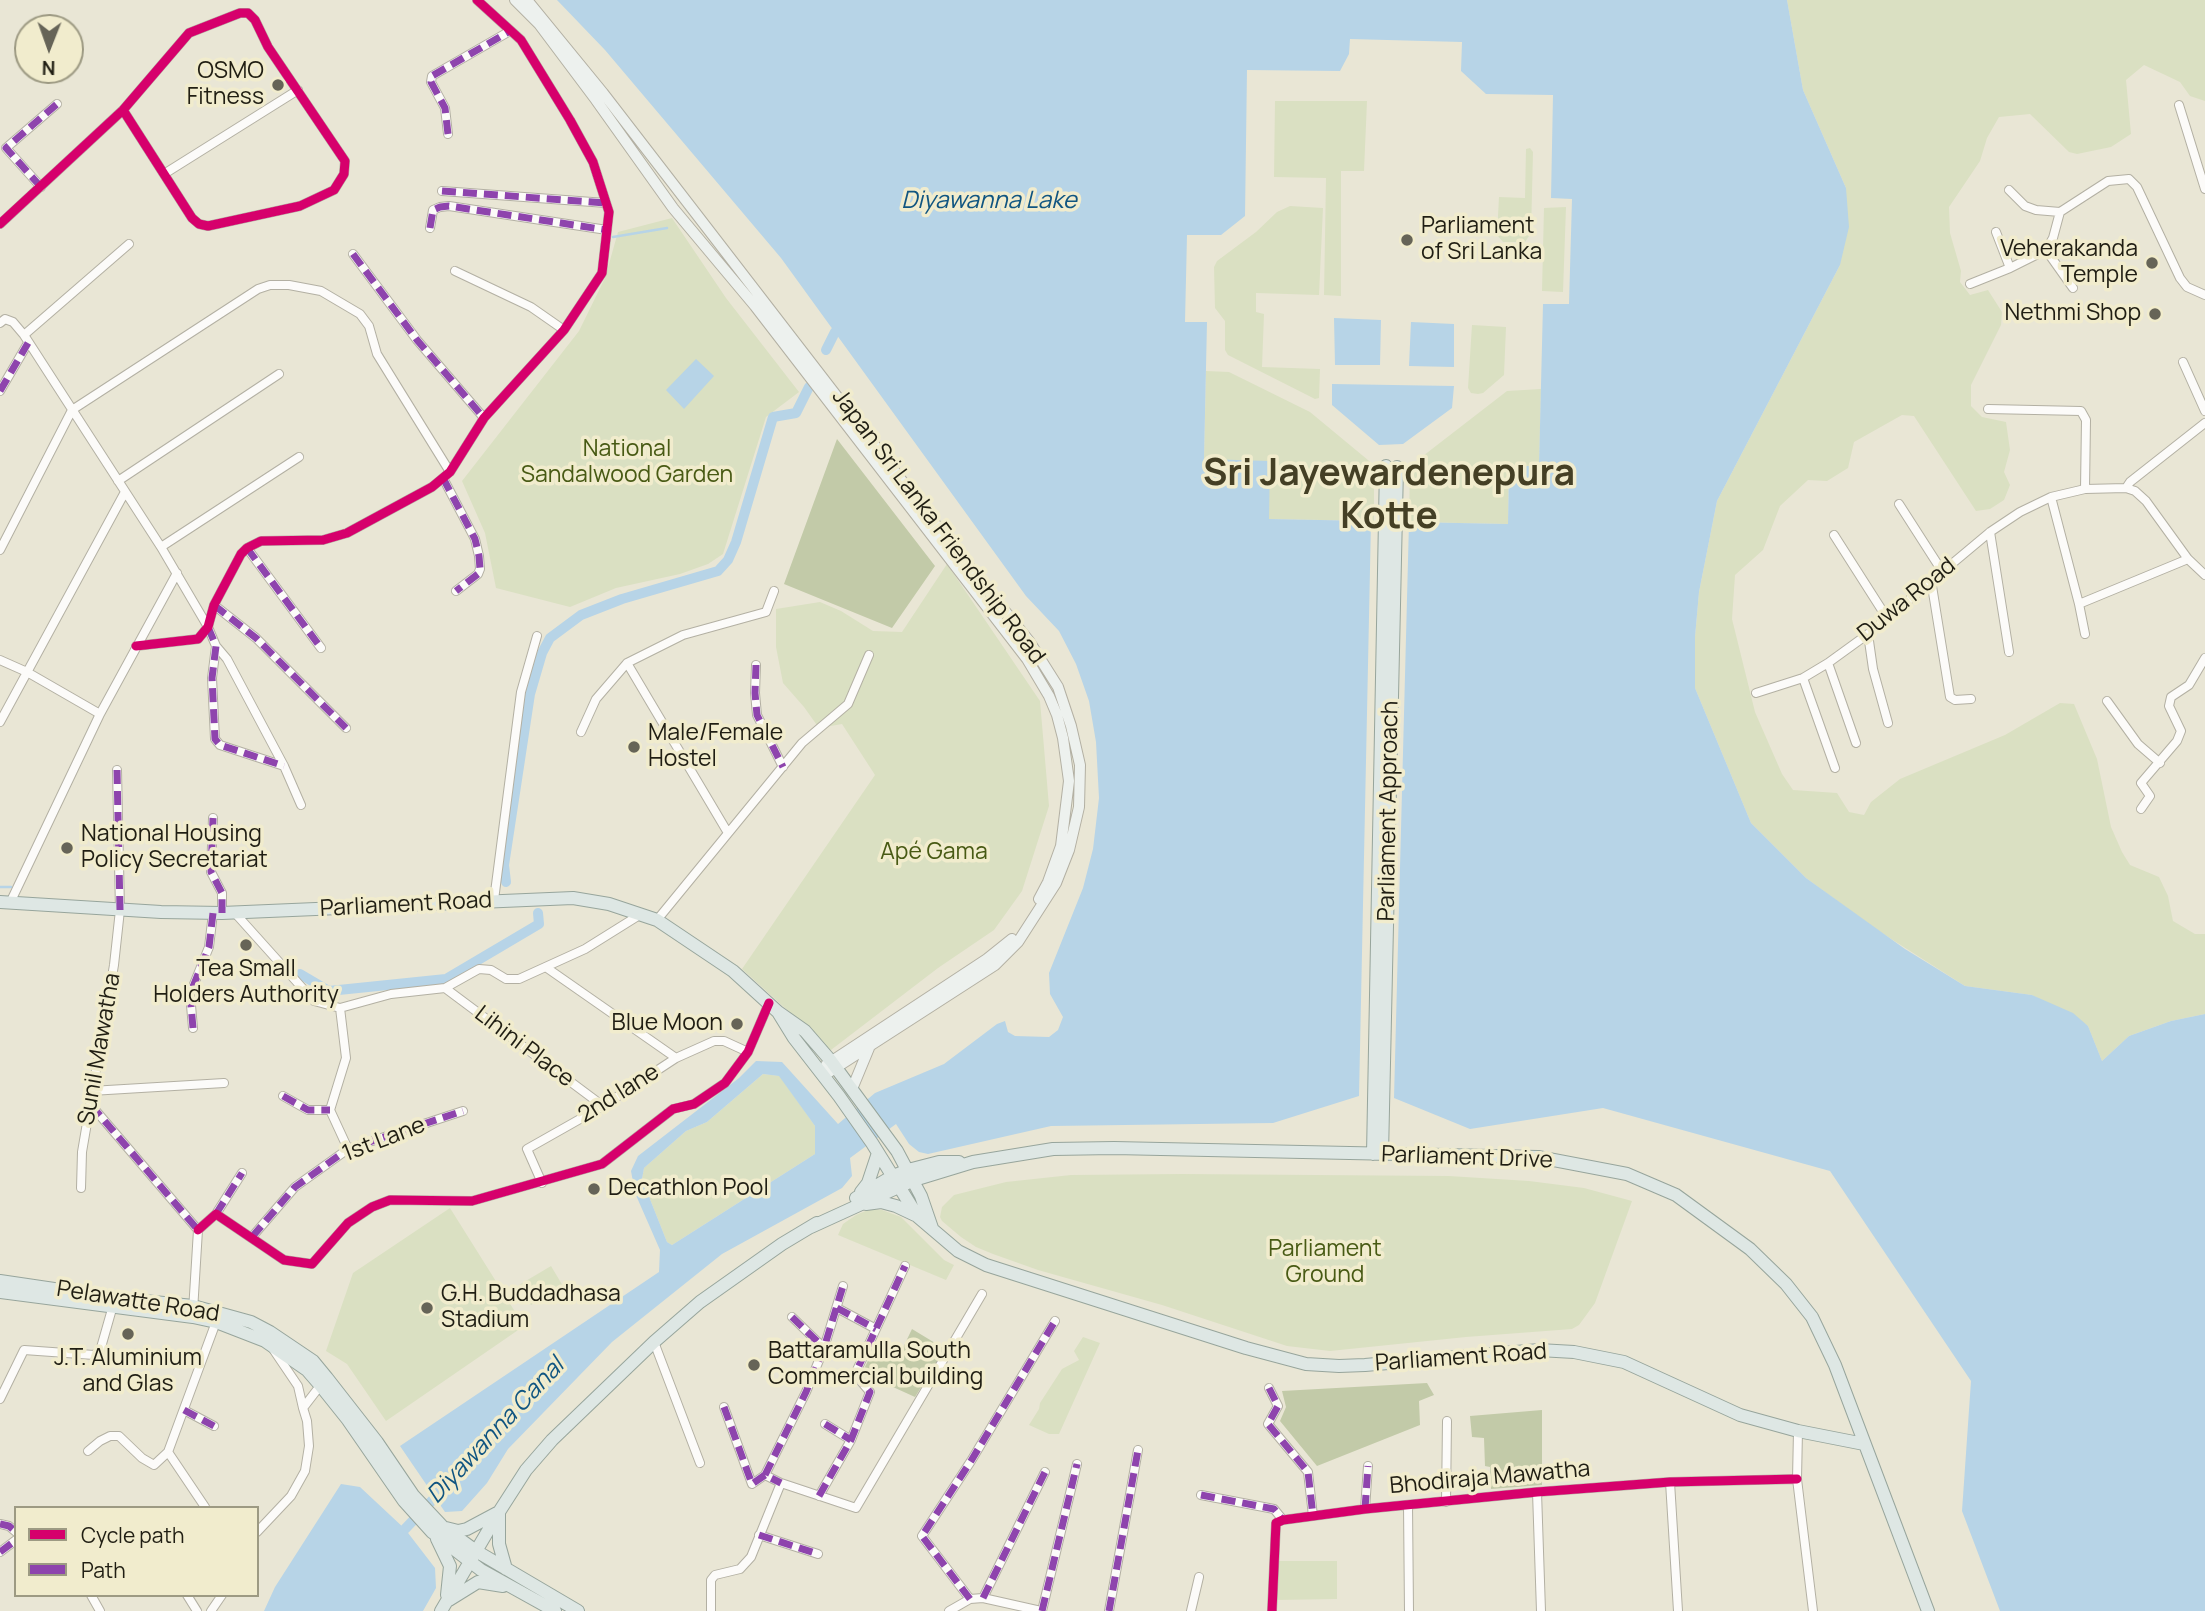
<!DOCTYPE html>
<meta charset="utf-8">
<style>
body{margin:0}
#map{position:relative;width:2205px;height:1611px;overflow:hidden;background:#e9e6d5;font-family:Manrope,sans-serif}
canvas{display:block}
.legend{position:absolute;left:14px;top:1506px;width:245px;height:91px;box-sizing:border-box;background:#f1eccd;border:2px solid #9d9a83;margin:0;padding:9px 12px;list-style:none;font-size:21px;color:#201e13}
.legend li{display:flex;align-items:center;gap:14px;height:35px}
.legend b{width:35px;border:2px solid #9d9a83}
.north{position:absolute;left:14px;top:14px;width:70px;height:70px;box-sizing:border-box;background:#f1eccd;border:2px solid #9d9a83;border-radius:50%;rotate:181deg;font-size:19px;font-weight:700;line-height:28px;text-align:center;color:#201e13}
.north::after{content:'';display:block;margin:auto;width:24px;height:32px;background:#666457;clip-path:polygon(50% 0,100% 100%,50% 72%,0 100%)}
</style>
<div id="map">
<canvas width="2205" height="1611"></canvas>
<ul class="legend">
<li><b style="height:9px;background:#d6006c"></b>Cycle path</li>
<li><b style="height:9px;background:#8e44ad"></b>Path</li>
</ul>
<div class="north">N</div>
</div>
<script>
const context = document.querySelector('canvas').getContext('2d');
context.lineJoin = 'round';
function fill(path, color) { context.fillStyle = color; context.fill(path, 'evenodd'); }
const toPath = rows => new Path2D(rows.map(r => 'M' + r).join(''));
function trace(path, color, width, dash) { context.strokeStyle = color; context.lineWidth = width; context.lineCap = dash ? 'butt' : 'round'; context.setLineDash(dash || []); context.stroke(path); }
function drawText(font, color, halo, rows, align = 'center') {
  context.font = font + ' Manrope,sans-serif'; context.lineWidth = 7; context.setLineDash([]); context.textBaseline = 'middle'; context.strokeStyle = halo; context.fillStyle = color; for (const [text, x, y, turn = 0] of rows) {
    context.save(); context.translate(x, y); context.rotate((+turn || 0) * Math.PI / 180); context.textAlign = isNaN(turn) ? turn : align; if (halo) context.strokeText(text, 0, 0); context.fillText(text, 0, 0); context.restore();
  }
}
fill(toPath([
 [1787,0,2205,0,2205,101,2190,96,2180,82,2144,65,2126,80,2131,134,2111,147,2077,154,2069,152,2030,114,1999,117,1987,138,1980,161,1949,207,1950,233,1961,271,1960,282,1970,295,1988,290,2002,312,2001,325,1971,385,1971,406,1982,417,2006,422,2010,450,2004,472,2010,485,2004,500,1990,509,1976,511,1914,416,1902,415,1854,442,1848,468,1827,481,1808,480,1780,506,1763,550,1735,575,1732,619,1755,712,1782,774,1793,790,1837,793,1849,812,1864,815,1871,802,1900,779,2005,735,2060,703,2074,704,2097,759,2111,827,2122,852,2130,865,2159,877,2168,896,2173,921,2195,934,2205,934,2205,1014,2171,1021,2129,1036,2102,1061,2088,1026,2032,995,1965,986,1874,928,1806,878,1751,823,1695,688,1695,637,1699,592,1717,501,1840,265,1846,188,1803,90],
 [1275,101,1367,101,1364,171,1341,171,1341,296,1324,295,1326,178,1274,177],
 [1530,148,1533,152,1531,233,1525,242,1503,242,1497,235,1499,197,1525,198,1526,149],
 [1290,206,1323,208,1319,295,1256,293,1256,312,1264,314,1262,367,1320,369,1319,398,1315,399,1228,355,1225,350,1225,321,1215,308,1214,267,1217,261,1256,232,1277,212],
 [1566,207,1563,292,1542,291,1544,208],
 [672,218,726,298,799,392,766,417,723,554,708,564,680,574,616,588,570,607,496,588,485,533,462,481,579,331,605,278,618,232],
 [1472,325,1506,327,1504,375,1483,393,1478,394,1471,393,1468,388],
 [1206,371,1229,372,1310,412,1374,465,1374,521,1268,519,1204,459],
 [1541,389,1539,467,1509,466,1508,524,1409,522,1410,466,1507,391],
 [947,564,1040,701,1049,806,1022,891,994,930,938,968,827,1053,807,1028,742,969,875,775,842,724,819,728,804,707,783,683,776,647,776,609,820,602,841,611,873,631,902,632],
 [763,1074,780,1076,815,1126,815,1154,672,1245,667,1242,642,1179,644,1168,686,1131,707,1122],
 [1182,1174,1449,1176,1529,1181,1584,1188,1632,1201,1595,1303,1579,1325,1572,1329,1466,1337,1330,1351,1287,1346,1162,1305,1038,1270,993,1254,976,1247,961,1237,942,1221,940,1217,942,1207,954,1195,1006,1182,1071,1175],
 [450,1208,524,1326,386,1421,347,1364,326,1351,353,1273],
 [870,1209,882,1210,901,1217,944,1260,954,1265,946,1280,838,1235,843,1224,856,1215],
 [551,1266,563,1286,531,1305,519,1285],
 [1083,1337,1100,1343,1059,1434,1049,1434,1029,1425,1039,1409,1040,1403,1062,1369,1079,1360,1074,1351],
 [1276,1561,1337,1561,1337,1599,1274,1600]
]), '#dae0c2');
fill(toPath([
 [837,439,935,566,892,628,784,584],
 [912,1329,945,1349,915,1397,862,1373,877,1342,899,1356],
 [1427,1383,1434,1395,1419,1401,1420,1425,1317,1466,1280,1421,1286,1407,1282,1391],
 [1542,1410,1542,1485,1491,1489,1490,1467,1485,1466,1484,1438,1472,1437,1470,1416]
]), '#c2caa8');
fill(toPath([
 [557,0,1787,0,1803,90,1846,188,1849,227,1840,265,1717,501,1699,592,1695,637,1695,688,1751,823,1806,878,1905,949,1965,986,2032,995,2073,1013,2088,1026,2102,1061,2129,1036,2171,1021,2205,1014,2205,1611,2000,1611,1962,1511,1971,1381,1830,1171,1603,1108,1470,1129,1394,1098,1409,522,1508,524,1509,466,1539,466,1543,304,1569,304,1572,199,1551,198,1553,95,1486,94,1461,71,1462,42,1350,39,1349,54,1340,71,1247,70,1245,216,1221,235,1187,235,1185,322,1207,322,1204,459,1270,461,1269,519,1371,521,1359,1096,1273,1123,1051,1126,928,1154,919,1152,909,1144,896,1124,850,1158,852,1176,842,1188,722,1254,612,1342,508,1449,487,1483,462,1511,445,1512,400,1446,659,1272,660,1250,635,1193,631,1171,638,1156,739,1078,756,1061,782,1062,838,1124,875,1093,944,1064,997,1024,1005,1021,1008,1032,1015,1036,1049,1037,1058,1030,1063,1017,1050,994,1049,973,1083,888,1093,849,1099,798,1096,742,1089,701,1076,664,1059,631,1026,596,781,258,605,50],
 [763,1074,779,1076,815,1126,815,1154,672,1245,667,1242,642,1179,644,1168,686,1131,707,1122],
 [1334,318,1381,320,1380,365,1335,365],
 [1411,322,1454,324,1454,367,1409,366],
 [696,359,714,376,684,409,666,390],
 [1332,384,1454,386,1452,408,1403,444,1379,445,1332,405],
 [341,1484,360,1487,405,1529,435,1568,436,1588,423,1611,264,1611,275,1587]
]), '#b7d4e7');
trace(toPath([
 [613,237,667,228],
 [0,887,11,887]
]), '#b7d4e7', 2.5);
trace(toPath([
 [826,350,835,332],
 [506,882,504,865,530,694,542,653,550,638,581,615,622,599,718,571,728,560,736,542,773,417,796,413,809,387],
 [300,974,329,991,446,979,539,924,538,913],
 [405,1529,444,1488]
]), '#b7d4e7', 10);
const street = toPath([
 [2179,105,2205,189],
 [448,134,445,108,431,82,432,76,510,31],
 [164,174,298,90],
 [41,187,6,148,57,104],
 [2009,190,2025,206,2036,210,2060,212,2108,181,2129,179,2137,187,2180,278,2187,287,2205,295],
 [442,191,606,203],
 [0,224,123,110,189,33,240,13,248,13,255,20,268,47,345,161,344,174,334,190,300,206,208,226,199,224,192,218,123,110],
 [430,228,433,210,440,207,449,206,607,230],
 [1996,232,2010,268],
 [2046,250,2073,288],
 [353,254,417,340,484,418],
 [455,271,531,307,564,330],
 [1970,284,2010,268,2046,250,2053,238,2060,212],
 [0,323,5,319,13,322,24,335,161,547,208,627,216,646,212,678,215,739,220,745,284,766],
 [24,335,129,244],
 [2183,362,2205,411],
 [0,391,28,343],
 [1988,409,2081,411,2086,420,2085,489],
 [443,478,475,539,479,556,480,569,478,574,456,591],
 [118,481,279,374],
 [2126,488,2130,482,2205,423],
 [2051,497,2079,604,2085,634],
 [1899,504,1942,571],
 [1990,532,2009,652],
 [1834,535,1887,618],
 [161,547,299,457],
 [247,548,321,648],
 [0,550,72,410,258,289,270,285,289,285,321,291,360,314,369,326,377,354,450,472],
 [1931,580,1950,697,1955,700,1971,699],
 [2079,604,2188,559],
 [214,605,256,638,346,728],
 [1868,634,1873,669,1888,723],
 [136,646,198,639,208,627,214,605,241,554,247,548,261,541,323,540,347,533,432,487,450,472,484,418,564,330,602,273,609,212,593,162,570,120,521,40,477,0],
 [216,646,227,659,284,766,301,805],
 [0,660,27,672,100,714],
 [627,663,728,833],
 [1828,663,1856,743],
 [756,665,755,693,757,715,783,767],
 [1803,678,1835,768],
 [1756,693,1803,678,1828,663,1868,634,1990,532,2020,512,2051,497,2085,489,2126,488,2135,491,2146,501,2188,559,2205,575],
 [2107,701,2138,744,2160,763],
 [0,722,125,492],
 [581,732,596,699,627,663,683,635,766,612,774,591],
 [2141,809,2150,796,2141,783,2177,741,2181,731,2169,706,2171,697,2189,685,2205,658],
 [213,818,211,872,222,893,222,913],
 [494,900,521,692,537,636],
 [10,903,100,714,177,573],
 [235,913,314,1001,340,1008,346,1058,330,1110,348,1149],
 [657,920,802,743,848,704,869,655],
 [547,968,676,1058],
 [445,988,603,1106],
 [340,1008,391,994,445,988,479,969,491,970,506,979,519,979,585,949,641,914],
 [193,1028,190,994,209,947,213,913],
 [91,1091,224,1083],
 [283,1096,308,1110,330,1110],
 [91,1105,198,1230,193,1311],
 [542,1183,527,1149,603,1106,676,1058,714,1041,724,1041,748,1052],
 [81,1188,82,1152,114,965,120,910,117,770],
 [216,1214,242,1173],
 [198,1230,216,1214,284,1260,312,1264,348,1223,372,1207,390,1200,472,1201,602,1164,673,1109,694,1104,725,1083,748,1052,769,1003],
 [252,1237,295,1187,348,1149,463,1111],
 [837,1308,876,1329],
 [792,1317,824,1348],
 [654,1342,700,1463],
 [273,1349,298,1386,303,1408],
 [1269,1388,1278,1406,1268,1424,1308,1472,1313,1516],
 [0,1399,24,1350,94,1355,100,1351,114,1302],
 [724,1407,752,1484,765,1475,781,1483],
 [184,1410,214,1426],
 [825,1424,851,1440],
 [1798,1431,1797,1479,1813,1611],
 [88,1451,100,1441,110,1436,119,1436,142,1458,154,1465,168,1452,216,1322],
 [168,1452,205,1507],
 [765,1475,806,1392,824,1348,843,1286],
 [1670,1482,1678,1611],
 [1537,1492,1541,1611],
 [1201,1495,1274,1509,1283,1520],
 [819,1496,851,1440,870,1392,858,1378,857,1370,905,1266],
 [1446,1502,1447,1421],
 [1408,1505,1409,1611],
 [1365,1509,1368,1466],
 [0,1524,9,1526,16,1532],
 [257,1532,291,1496,305,1471,309,1446,307,1421,303,1408,323,1382],
 [759,1535,818,1554],
 [0,1552,16,1540],
 [91,1595,100,1611],
 [187,1595,197,1611],
 [983,1598,1045,1472],
 [970,1599,922,1536,971,1461,1055,1321],
 [211,1611,222,1595],
 [711,1611,711,1580,715,1575,740,1569,751,1557,781,1483,856,1508,982,1294],
 [949,1611,970,1599,983,1598,1041,1611],
 [1042,1611,1077,1464],
 [1109,1611,1138,1450],
 [1191,1611,1199,1577],
 [1272,1611,1276,1523,1283,1520,1365,1509,1537,1492,1670,1482,1797,1479]
]);
const secondary = toPath([
 [515,0,539,24,596,100,673,208,755,306,1027,659,1049,696,1057,715,1063,738,1069,781,1061,846,1048,882,1039,899],
 [527,0,603,93,943,534,1029,641,1058,687,1071,726,1080,765,1079,807,1069,850,1056,883,1018,942,995,965,823,1076],
 [826,1065,987,959,1012,939],
 [852,1089,869,1048]
]);
const primary = toPath([
 [0,902,161,912,222,913,573,898,609,904,657,920,733,971,778,1012,805,1031,831,1061,897,1151,921,1196,932,1228],
 [778,1012,794,1038,839,1096,872,1143,918,1217,958,1251,986,1265,1246,1348,1306,1364,1339,1366,1365,1365,1539,1350,1574,1352,1624,1362,1740,1415,1798,1431,1864,1444],
 [1373,1154,1386,466],
 [1382,1154,1397,467],
 [861,1192,868,1183,878,1153],
 [856,1198,893,1176,908,1170,939,1162,959,1162],
 [866,1204,881,1202,896,1206,915,1215],
 [811,1227,914,1180,973,1162,1053,1149,1114,1148,1538,1157,1627,1174,1676,1195,1750,1249,1786,1284,1812,1317,1835,1365,1928,1611],
 [0,1281,115,1298,193,1306,251,1322,270,1332,313,1361,327,1378,377,1442,413,1495,443,1527,476,1551,578,1611],
 [0,1292,193,1317,216,1322,265,1341,307,1370,320,1385,348,1420,404,1501,432,1532,481,1570,555,1611],
 [499,1513,499,1544,506,1569],
 [446,1528,458,1531,467,1529,497,1513],
 [437,1539,450,1566,447,1595],
 [449,1600,478,1582,503,1586],
 [441,1611,499,1512,526,1470,552,1440,654,1342,700,1302,782,1244,817,1223]
]);
trace(street, '#b3b0a3', 10);
trace(secondary, '#b3b0a3', 12);
trace(primary, '#97a59c', 14);
trace(street, '#fcfbf9', 8);
trace(secondary, '#edf1ee', 10);
trace(primary, '#dee7e4', 12);
trace(toPath([
 [448,134,445,108,431,82,432,76,510,31],
 [41,187,6,148,57,104],
 [442,191,606,203],
 [430,228,433,210,440,207,449,206,607,230],
 [353,254,417,340,484,418],
 [0,391,28,343],
 [443,478,475,539,479,556,480,569,478,574,456,591],
 [247,548,321,648],
 [214,605,256,638,346,728],
 [208,627,216,646,212,678,215,739,220,745,284,766],
 [756,665,755,693,757,715,783,767],
 [117,770,120,910],
 [213,818,211,872,222,893,222,913],
 [193,1028,190,994,209,947,213,913],
 [283,1096,308,1110,330,1110],
 [91,1105,198,1230],
 [216,1214,242,1173],
 [252,1237,295,1187,348,1149,463,1111],
 [837,1308,876,1329],
 [792,1317,824,1348],
 [1269,1388,1278,1406,1268,1424,1308,1472,1313,1516],
 [724,1407,752,1484,765,1475,781,1483],
 [184,1410,214,1426],
 [825,1424,851,1440],
 [765,1475,806,1392,824,1348,843,1286],
 [1201,1495,1274,1509,1283,1520],
 [819,1496,851,1440,870,1392,858,1378,857,1370,905,1266],
 [1365,1509,1368,1466],
 [0,1524,9,1526,16,1532],
 [759,1535,818,1554],
 [0,1552,16,1540],
 [983,1598,1045,1472],
 [970,1599,922,1536,971,1461,1055,1321],
 [1042,1611,1077,1464],
 [1109,1611,1138,1450]
]), '#8e44ad', 7, [14, 7]);
trace(toPath([
 [0,224,123,110,189,33,240,13,248,13,255,20,268,47,345,161,344,174,334,190,300,206,208,226,199,224,192,218,123,110],
 [136,646,198,639,208,627,214,605,241,554,247,548,261,541,323,540,347,533,432,487,450,472,484,418,564,330,602,273,609,212,593,162,570,120,521,40,477,0],
 [198,1230,216,1214,284,1260,312,1264,348,1223,372,1207,390,1200,472,1201,602,1164,673,1109,694,1104,725,1083,748,1052,769,1003],
 [1272,1611,1276,1523,1283,1520,1365,1509,1537,1492,1670,1482,1797,1479]
]), '#d6006c', 9);
for (const [x, y, r, color] of [
 [278,85,7,"#666457"],
 [1407,240,7,"#666457"],
 [2152,263,7,"#666457"],
 [2155,314,7,"#666457"],
 [634,747,7,"#666457"],
 [67,848,7,"#666457"],
 [246,945,7,"#666457"],
 [737,1024,7,"#666457"],
 [594,1189,7,"#666457"],
 [427,1308,7,"#666457"],
 [128,1334,7,"#666457"],
 [754,1365,7,"#666457"]
]) { const dot = new Path2D(); dot.arc(x, y, r, 0, 2 * Math.PI); context.fillStyle = color; context.fill(dot); trace(dot, '#f1eccd', 2.5); }
drawText('23px', '#201e13', '#f1eccd', [
 ["OSMO",264,72,"right"],
 ["Fitness",264,98,"right"],
 ["Parliament",1421,227],
 ["of Sri Lanka",1421,253],
 ["Veherakanda",2138,250,"right"],
 ["Temple",2138,276,"right"],
 ["Nethmi Shop",2141,314,"right"],
 ["Male/Female",648,734],
 ["Hostel",648,760],
 ["National Housing",81,835],
 ["Policy Secretariat",81,861],
 ["Tea Small",246,970,"center"],
 ["Holders Authority",246,996,"center"],
 ["Blue Moon",723,1024,"right"],
 ["Decathlon Pool",608,1189],
 ["G.H. Buddadhasa",441,1295],
 ["Stadium",441,1321],
 ["Battaramulla South",768,1352],
 ["Commercial building",768,1378],
 ["J.T. Aluminium",128,1359,"center"],
 ["and Glas",128,1385,"center"]
], 'left');
drawText('23px', '#485a14', '#f1eccd', [
 ["National",627,450],
 ["Sandalwood Garden",627,476],
 ["Apé Gama",934,853],
 ["Parliament",1325,1250],
 ["Ground",1325,1276]
]);
drawText('23px', '#201e13', '#f1eccd', [
 ["Japan Sri Lanka Friendship Road",938,527,53],
 ["Duwa Road",1907,600,-39],
 ["Parliament Approach",1389,811,-89],
 ["Parliament Road",406,905,-3],
 ["Lihini Place",524,1047,37],
 ["Sunil Mawatha",100,1049,-80],
 ["2nd lane",619,1094,-32],
 ["1st Lane",384,1140,-21],
 ["Parliament Drive",1467,1158,2],
 ["Pelawatte Road",138,1302,9],
 ["Parliament Road",1461,1358,-4],
 ["Bhodiraja Mawatha",1490,1478,-5]
]);
drawText('italic 24px', '#105581', '#f1eccd', [
 ["Diyawanna Lake",989,201],
 ["Diyawanna Canal",496,1431,-47]
]);
drawText('bold 37px', '#443f25', '#f1eccd', [
 ["Sri Jayewardenepura",1389,475],
 ["Kotte",1389,518]
]);
</script>
